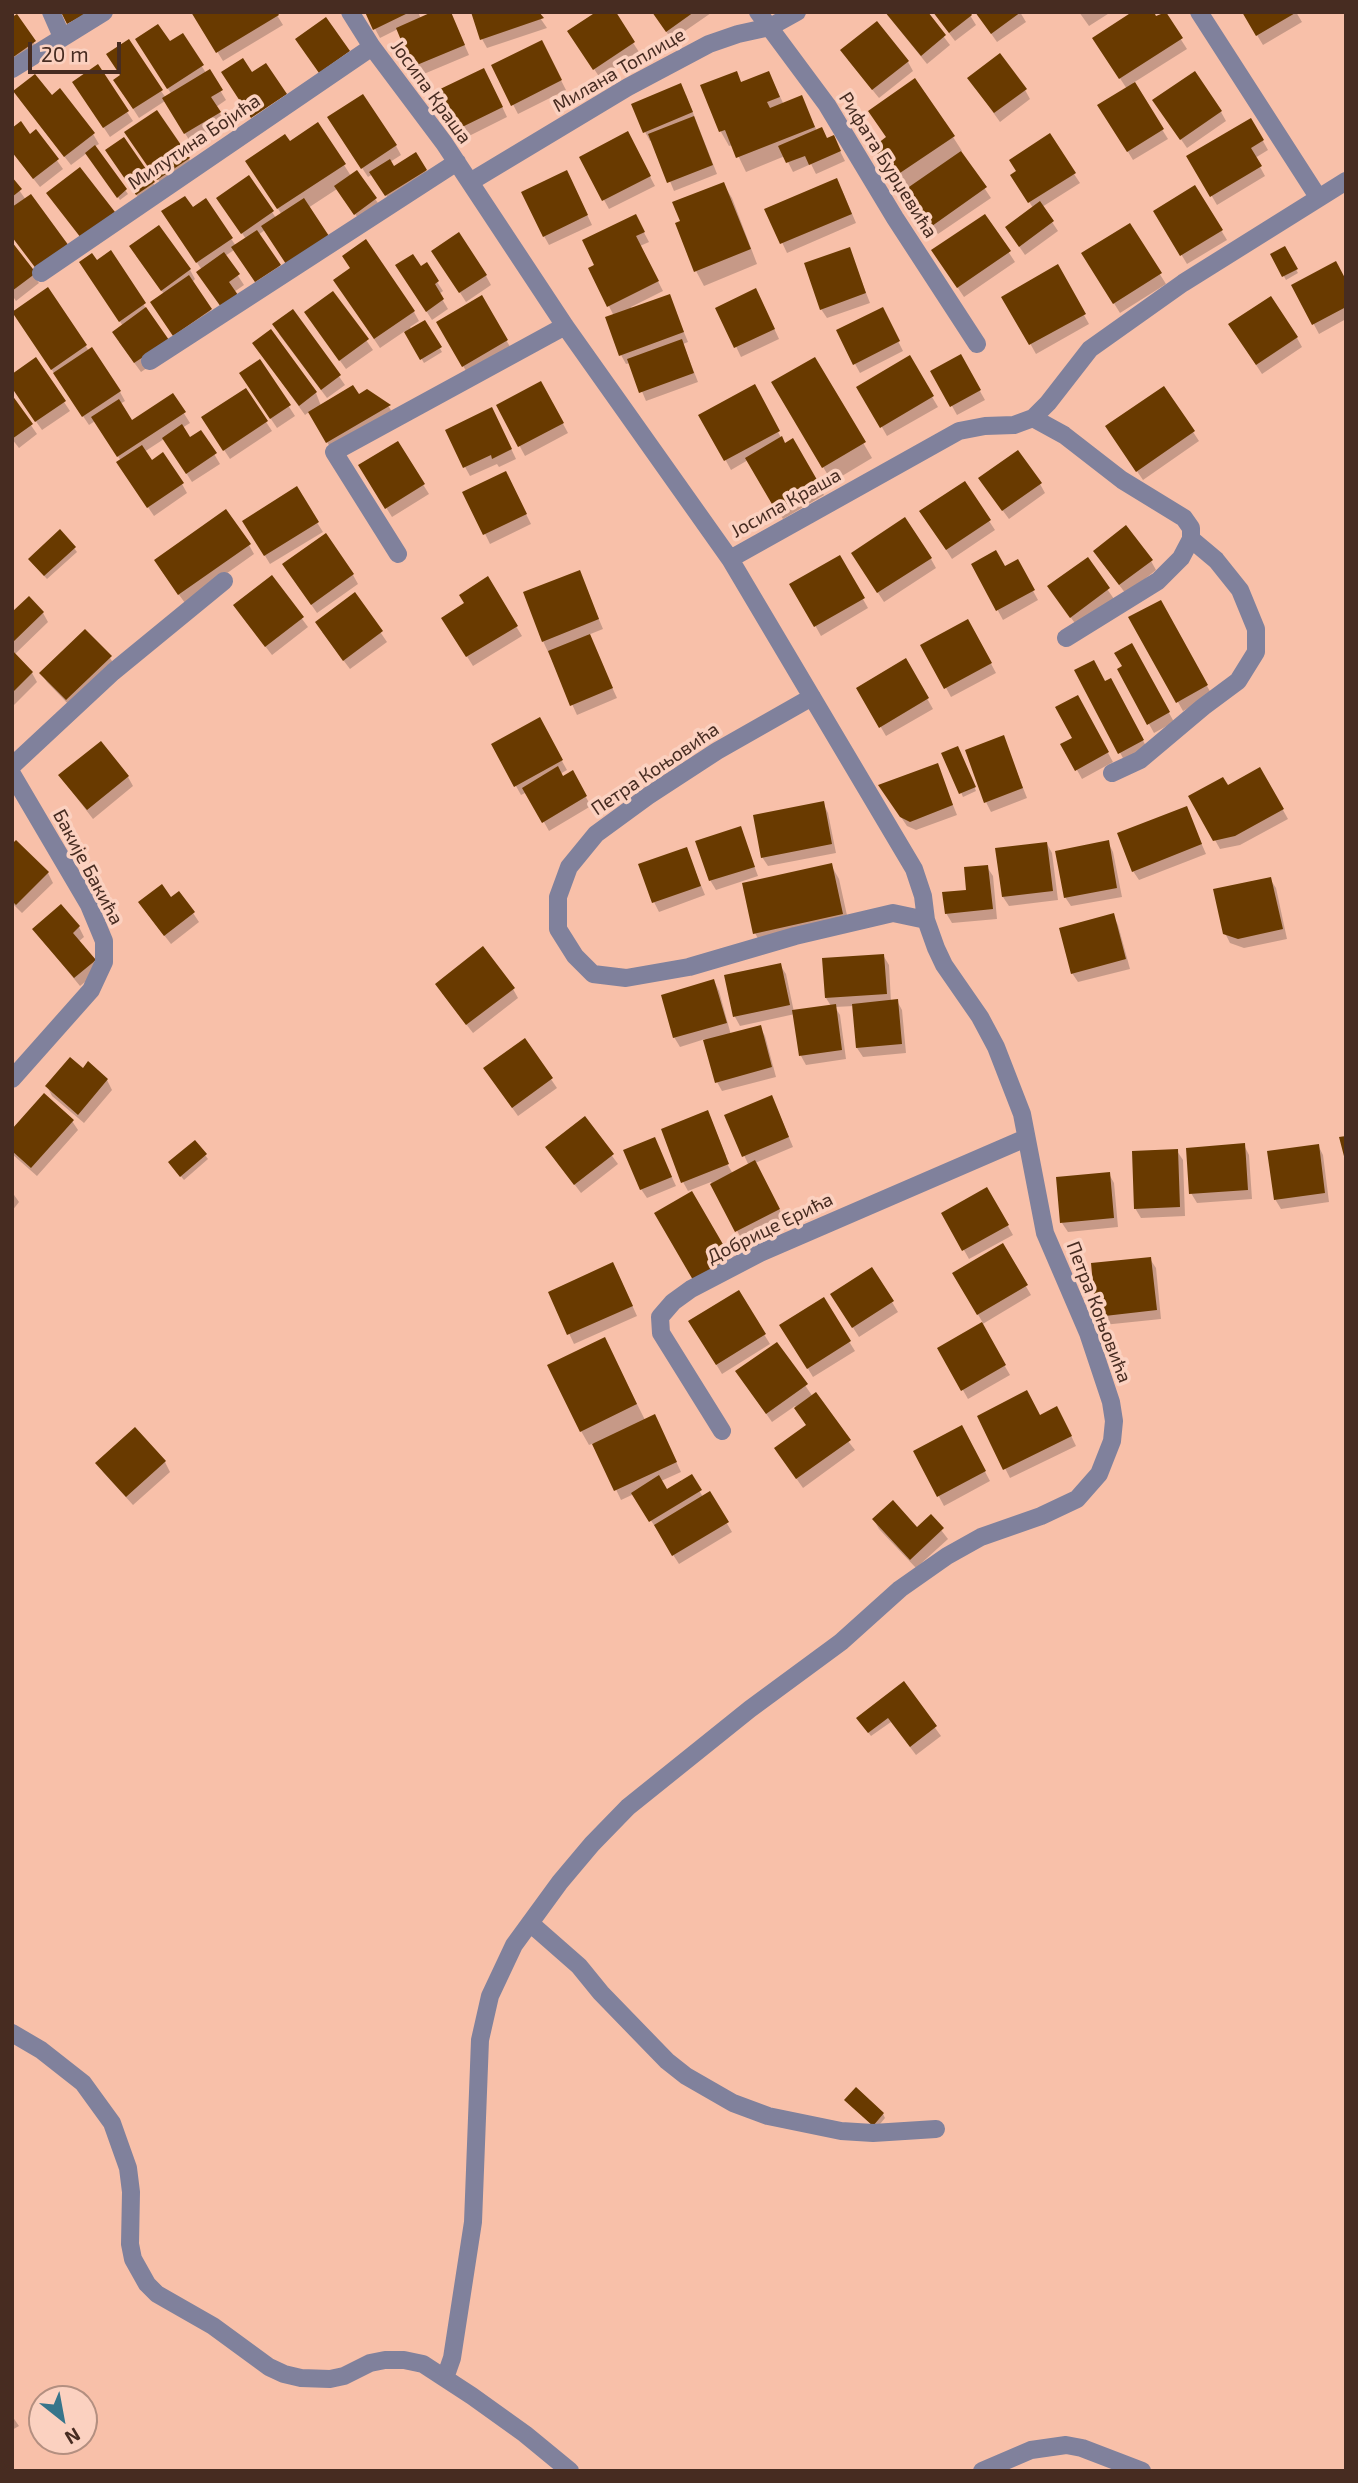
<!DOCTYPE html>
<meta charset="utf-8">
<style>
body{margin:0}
#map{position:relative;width:1358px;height:2483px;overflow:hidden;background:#f8c0a9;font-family:"Exo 2",sans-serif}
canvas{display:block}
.frame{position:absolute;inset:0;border:14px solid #472c21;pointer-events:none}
.north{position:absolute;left:28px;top:2385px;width:70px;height:70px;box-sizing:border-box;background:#fbd1c0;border:2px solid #b38f80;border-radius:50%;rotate:149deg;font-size:19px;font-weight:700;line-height:28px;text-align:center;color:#472c21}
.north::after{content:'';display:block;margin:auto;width:24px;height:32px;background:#37758b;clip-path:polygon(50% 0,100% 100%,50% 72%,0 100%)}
.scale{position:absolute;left:28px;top:42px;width:93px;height:32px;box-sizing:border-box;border:4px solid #472c21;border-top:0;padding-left:9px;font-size:21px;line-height:24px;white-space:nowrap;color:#472c21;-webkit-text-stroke:5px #fbd1c0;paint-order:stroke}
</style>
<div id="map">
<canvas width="1358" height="2483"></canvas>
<div class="frame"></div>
<div class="north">N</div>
<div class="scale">20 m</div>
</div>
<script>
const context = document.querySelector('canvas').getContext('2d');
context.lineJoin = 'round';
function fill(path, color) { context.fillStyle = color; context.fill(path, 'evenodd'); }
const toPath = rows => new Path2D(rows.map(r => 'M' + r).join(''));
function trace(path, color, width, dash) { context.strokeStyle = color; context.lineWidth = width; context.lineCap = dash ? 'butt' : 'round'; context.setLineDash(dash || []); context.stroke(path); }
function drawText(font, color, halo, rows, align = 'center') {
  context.font = font + ' "Exo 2",sans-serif'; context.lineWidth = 7; context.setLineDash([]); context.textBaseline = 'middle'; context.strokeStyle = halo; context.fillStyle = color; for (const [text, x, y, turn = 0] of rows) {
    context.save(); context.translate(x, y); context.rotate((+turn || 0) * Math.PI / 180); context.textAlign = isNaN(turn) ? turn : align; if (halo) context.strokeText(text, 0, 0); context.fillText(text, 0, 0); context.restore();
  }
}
fill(toPath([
 [193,12,275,12,283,25,223,61],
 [366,12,418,12,421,19,450,12,469,55,419,76,398,29,380,38],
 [536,12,547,28,487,48,482,39],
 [613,12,639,52,600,78,575,40],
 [653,12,711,12,711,13,672,40],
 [885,12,925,12,950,45,927,64],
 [933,12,968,12,976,25,955,41],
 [976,12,1020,12,1026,22,997,42],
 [1079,12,1111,12,1089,26],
 [1243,12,1296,12,1302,22,1263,45],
 [1164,13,1187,49,1133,83,1168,139,1133,160,1100,106,1127,89,1100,48],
 [16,16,40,52,12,70,12,19],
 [182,35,206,73,209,72,226,100,216,107,225,122,191,143,165,101,139,118,121,90,161,91,166,98,172,95,142,49,169,44],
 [546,51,566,90,518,114,493,66],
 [848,60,908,62,913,71,879,98],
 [97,67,133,121,110,137,80,92],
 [769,73,784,105,801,97,817,131,838,147,845,161,816,174,811,164,793,172,785,156,746,172,733,145,729,146,721,132,703,86,742,84],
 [489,79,507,117,463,139,439,92],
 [975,87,1025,90,1030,99,1000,122],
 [59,91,93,134,99,144,94,147,128,194,120,200,87,153,71,165,20,100,51,97],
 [686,95,717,174,674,191,653,140,650,141,645,132],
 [1160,109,1221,112,1226,121,1187,148],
 [1251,120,1268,150,1255,158,1265,176,1217,205,1189,157],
 [335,127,396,146,401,155,390,162,394,168,415,154,431,180,392,205,373,174,368,177],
 [36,131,63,169,40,187,12,152],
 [953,137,962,151,960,152,991,198,938,234,907,188,903,190,883,162],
 [132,142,189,159,194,168,164,188],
 [289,143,344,165,351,176,356,172,378,203,358,218,337,189,308,208,265,230,258,235,284,275,261,291,234,250,225,256,244,285,234,292,202,270,169,221,205,200,236,246,246,239,224,207,272,212,276,218,282,215,256,175],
 [632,143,655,186,609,209,604,200],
 [113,160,153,183,159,192,142,203],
 [1074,174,1080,183,1042,207,1058,231,1025,255,1012,236,1033,208,1018,184],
 [12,180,26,200,12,236],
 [571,181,592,225,549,245,544,236],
 [723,184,732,198,757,264,704,286,696,271],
 [1195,187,1227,240,1187,264,1155,211],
 [842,190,856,223,787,253,767,210],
 [985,216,1015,262,964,297,939,260],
 [640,225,649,242,640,246,663,291,631,307,632,309,669,296,688,342,683,344,698,382,646,401,630,363,626,364,621,355,614,316,590,269],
 [1129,225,1166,284,1120,313,1089,263],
 [158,227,190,270,195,279,192,282,216,319,179,344,164,294,136,256],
 [12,245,39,283,16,301,12,295],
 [1284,248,1298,273,1286,280,1272,255],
 [849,249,870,303,827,318,821,309],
 [110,253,173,350,141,372,119,342,123,326,86,271],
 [439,260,486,276,491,285,466,302],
 [1057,267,1089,324,1036,354,1004,297],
 [420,268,437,282,443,291,439,294,448,309,432,320,403,275],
 [1346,283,1346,319,1319,334,1293,285],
 [48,289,89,351,92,349,120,392,125,401,120,404,132,422,173,396,190,423,182,428,190,440,201,432,220,464,192,482,164,439,144,452,151,462,182,484,187,493,154,516,124,472,121,461,95,421,89,425,19,321],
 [341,290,414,312,419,321,410,327,412,330,425,322,442,352,424,363,405,331,380,348],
 [333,293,373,350,346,369,312,322],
 [481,298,512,350,469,376,438,323],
 [761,300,779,339,741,357,718,309],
 [293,311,345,385,327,398,279,334],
 [887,319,903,351,860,373,855,364],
 [270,332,316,393,321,406,358,397,367,391,389,407,394,415,333,452,309,412,305,415,260,352],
 [1236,334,1297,338,1302,347,1262,374],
 [960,356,985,400,957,415,933,372],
 [909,358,938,407,887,436,859,387],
 [814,359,872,458,832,482,773,383],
 [260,362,295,416,277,428,247,383],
 [541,383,568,433,525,456,498,406],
 [12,387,64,402,70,411,42,430],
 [754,387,785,445,792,441,824,495,783,519,748,460,731,470,701,415],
 [1164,388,1199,441,1143,480,1113,436],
 [245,390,272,431,230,459,209,427],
 [12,398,37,434,19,448,12,439],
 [497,419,516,459,499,467,497,464,470,476,465,467],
 [397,443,429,494,392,517,360,466],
 [510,482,531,524,490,544,465,493],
 [964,483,995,530,952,559,927,520],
 [1040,484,1045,493,1009,519,986,488],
 [296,489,323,532,270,564,244,521],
 [249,545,254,554,185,603,161,570],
 [74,548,77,552,47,579,32,563],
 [839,557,868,608,821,636,792,584],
 [931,559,936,568,884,602,858,562],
 [1087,560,1114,599,1077,626,1055,596],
 [1100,560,1151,561,1156,570,1126,594],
 [1017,562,1038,600,1003,620,973,565,1005,568],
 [579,572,603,629,588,635,617,698,577,715,543,641],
 [290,574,353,575,358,584,317,613],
 [272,578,308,627,272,655,241,615],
 [487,579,522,636,473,666,443,618,466,604],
 [355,595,387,642,350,669,322,632],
 [1160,602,1212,695,1183,711,1131,618],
 [43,613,48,622,14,655,32,673,37,682,12,707,12,614],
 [968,621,996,673,951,697,923,646],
 [1132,645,1174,722,1154,733,1119,670,1124,667],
 [110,658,116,667,72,708,47,682,41,673],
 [906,661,933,709,886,736,858,688],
 [1077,671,1116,689,1148,750,1125,762],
 [1077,697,1113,762,1082,779,1063,745,1074,739],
 [539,720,567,770,560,774,563,778,572,773,591,806,549,831,527,792,521,795,493,745],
 [1003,737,1027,798,991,812,986,802],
 [960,752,976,791,963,797,944,754],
 [937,765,957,815,916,830,907,826,886,795],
 [1260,769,1288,819,1240,845,1220,849,1191,797,1227,788],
 [60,776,128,777,133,786,93,819],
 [823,803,828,813,836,853,768,866,762,857],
 [1186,808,1206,854,1139,880,1133,871],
 [740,828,758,876,716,890,710,880],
 [1108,842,1113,852,1122,897,1071,906,1065,897],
 [1047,844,1052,853,1058,900,1009,906,1003,897],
 [12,847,48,873,53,883,22,913,12,903],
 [686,849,705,895,659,912,654,902],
 [831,865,839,879,850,929,763,948,755,933],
 [987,867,993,876,997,919,952,923,946,913],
 [1270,879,1276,888,1287,939,1244,948,1230,943,1225,933],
 [171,899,193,913,199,922,171,944,146,912],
 [1113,915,1118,925,1130,969,1078,982,1072,973],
 [79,927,84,937,78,942,100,970,80,986,34,930],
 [883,955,889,965,891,1002,897,1001,902,1010,906,1053,863,1057,857,1048,854,1006,835,1007,840,1015,846,1059,806,1065,801,1056,795,1014,740,1026,735,1017,726,977,780,965,786,974,794,1012,831,1006,826,998,824,960],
 [714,981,719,991,731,1035,760,1027,765,1036,776,1077,722,1091,717,1082,705,1039,680,1047,674,1037],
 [513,989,518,998,473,1033,442,993],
 [525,1041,557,1088,518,1116,491,1078],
 [88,1064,107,1080,112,1090,84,1123,52,1096,47,1086,83,1070],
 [776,1106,793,1147,755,1163,784,1218,742,1240,711,1182,688,1191,683,1182,708,1112,726,1156,723,1157,733,1174,749,1166,726,1116],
 [585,1119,618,1164,581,1193,547,1148],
 [72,1121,78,1130,37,1176,12,1154,12,1132],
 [654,1139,676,1186,647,1198,641,1189],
 [195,1142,208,1159,184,1180,173,1167],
 [1244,1145,1249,1155,1252,1199,1197,1203,1191,1193],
 [1318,1145,1323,1155,1329,1202,1281,1209,1275,1199],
 [1177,1151,1183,1160,1185,1216,1141,1218,1135,1208],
 [1109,1174,1114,1183,1118,1227,1068,1232,1062,1223],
 [987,1189,1013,1235,969,1259,943,1213],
 [12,1192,19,1202,12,1211],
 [1002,1245,1031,1295,981,1325,1010,1375,968,1399,939,1348,983,1323,954,1274],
 [1150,1259,1156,1268,1161,1319,1103,1325,1098,1316],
 [872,1269,898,1312,859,1337,838,1304],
 [618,1274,637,1316,574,1344,550,1293],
 [738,1292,770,1344,722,1374,690,1321],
 [823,1300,855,1351,813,1377,782,1326],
 [777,1344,813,1397,855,1450,803,1488,782,1458,808,1426,795,1406,772,1422,743,1381],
 [612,1354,645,1420,659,1425,681,1472,661,1481,667,1491,691,1477,703,1497,709,1493,732,1532,679,1564,634,1494,621,1500,594,1443,589,1445,581,1431],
 [979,1417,1062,1417,1076,1446,1010,1478],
 [961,1427,990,1481,944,1506,915,1452],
 [135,1429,165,1462,170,1472,133,1505,103,1472,98,1463],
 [931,1517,948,1539,916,1568,879,1529,874,1520,917,1529],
 [903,1684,941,1736,916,1755,891,1722,871,1736,860,1722],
 [846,2100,883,2114,885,2118,876,2129],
 [12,2416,19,2426,12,2430]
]), '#0003');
fill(toPath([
 [61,12,89,12,67,24],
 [191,12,277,12,279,15,216,53],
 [365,12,410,12,373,30],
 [432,12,451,12,465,45,412,67,396,28],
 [471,12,539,12,544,18,480,40],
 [596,12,616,12,635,42,593,70,567,31],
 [652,12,694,12,666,32],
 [885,12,928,12,946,35,921,56],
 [933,12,970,12,972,15,949,33],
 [975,12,1021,12,991,34],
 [1132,12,1154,12,1156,16,1166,12,1183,38,1119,79,1092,38],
 [1242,12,1297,12,1256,36],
 [17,14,36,41,12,58,12,17],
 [326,17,350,51,319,73,295,39],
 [877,21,909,61,872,90,840,50],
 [158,24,170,41,183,33,204,65,167,89,135,39],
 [129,39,163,90,133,109,113,80,120,75,106,54],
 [542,40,562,80,511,106,491,65],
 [1000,53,1027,89,994,113,967,78],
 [243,58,252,72,266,63,287,94,251,118,221,72],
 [98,64,129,111,103,128,72,82],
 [484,68,503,107,456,130,436,91],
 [210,69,223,90,211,97,221,112,184,134,162,98],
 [737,71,741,82,769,71,780,97,767,102,770,108,802,95,815,127,736,158,725,130,719,132,700,85],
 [1195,71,1222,111,1180,140,1152,100],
 [35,74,52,95,60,88,95,133,64,157,13,91],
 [915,78,955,136,894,177,873,147,886,137,868,111],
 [1135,82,1164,129,1127,152,1097,105],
 [681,83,693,112,643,133,631,104],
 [363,94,397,145,361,169,327,117],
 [157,110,190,158,157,180,124,132],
 [694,116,713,165,667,183,648,134],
 [1251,118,1264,140,1251,148,1262,166,1210,197,1186,156],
 [21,121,30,134,36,129,59,159,33,179,12,152,12,128],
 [318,122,346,164,277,209,245,161,285,134,290,141],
 [822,127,827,138,834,135,841,151,809,165,805,156,786,163,778,146],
 [628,131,651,176,602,201,579,157],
 [1050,133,1076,173,1028,203,1010,175,1016,171,1009,160],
 [124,137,155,182,136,195,105,150],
 [95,145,127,189,117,198,85,153],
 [961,151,987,187,932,226,906,189],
 [416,152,427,170,385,196,369,172,390,159,394,166],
 [80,167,115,212,81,238,46,193],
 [357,170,377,198,354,215,334,186],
 [567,170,588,215,543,237,521,192],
 [249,175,274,211,241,234,216,198],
 [12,177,22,189,12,197],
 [837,178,852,214,780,244,764,209],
 [724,182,751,249,694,272,675,223,680,221,672,202],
 [1195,185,1223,230,1180,256,1153,211],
 [31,194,69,246,37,270,12,237,12,207],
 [185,196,193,207,206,198,233,238,196,263,161,211],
 [304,198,329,236,286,264,261,226],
 [1040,201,1054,221,1019,247,1005,227],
 [636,214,645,232,636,236,659,281,607,307,588,268,594,265,582,240],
 [985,214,1011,251,957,288,931,250],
 [1130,223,1162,273,1113,304,1081,253],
 [159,225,191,269,161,291,129,246],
 [257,230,281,265,255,282,231,247],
 [459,232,487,275,459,293,431,251],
 [366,239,415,311,374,339,333,280,350,268,342,256],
 [12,242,36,273,12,291],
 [1285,246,1298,269,1282,277,1270,254],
 [850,247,866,293,820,310,804,263],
 [111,250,146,303,119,322,79,262,92,253,97,260],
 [224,252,240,274,229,282,238,295,221,307,196,272],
 [413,254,421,266,427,262,439,281,435,284,444,299,426,312,395,265],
 [1336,261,1346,280,1346,307,1312,325,1291,285],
 [1058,264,1086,314,1029,345,1001,297],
 [189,275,212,309,173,336,150,302],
 [48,287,87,345,51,370,12,312],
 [756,288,775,329,734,348,715,308],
 [333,291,369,339,339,361,304,312],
 [670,294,684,332,619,356,605,317],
 [482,295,508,340,462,367,436,322],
 [1271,296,1298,337,1256,365,1228,324],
 [146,307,169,340,134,363,112,332],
 [883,307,900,341,853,365,836,330],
 [293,309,341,375,321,390,272,324],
 [425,320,442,347,420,360,404,332],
 [271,329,317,392,299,406,252,343],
 [682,339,694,373,639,393,627,359],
 [92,347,121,391,82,417,53,373],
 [961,354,981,390,950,407,930,371],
 [910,355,934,396,880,428,856,387],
 [36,357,66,401,35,422,12,388,12,374],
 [815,357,866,442,822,468,771,382],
 [260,359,291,405,270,419,239,373],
 [541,381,564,423,518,447,496,405],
 [755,384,780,431,724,461,698,415],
 [353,385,359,394,367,389,391,405,326,443,308,412],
 [1164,386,1195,431,1136,472,1105,426],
 [246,388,268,421,223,451,201,417],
 [173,393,186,412,117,457,91,417,119,399,132,420],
 [12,395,33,424,12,439],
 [492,407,512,449,492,459,491,455,463,468,445,430],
 [182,424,190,437,201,430,217,453,186,474,162,438],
 [782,436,785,443,793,438,820,485,776,511,745,458],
 [398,441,425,484,385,509,358,465],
 [142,445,152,460,163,452,184,483,147,508,116,462],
 [1018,450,1042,483,1002,511,978,478],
 [506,471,527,514,483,535,462,492],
 [965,481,991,520,946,550,919,511],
 [297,486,319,522,264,556,242,521],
 [226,509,251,544,178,595,154,560],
 [905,517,932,558,877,593,851,553],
 [1126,525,1153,560,1119,585,1093,551],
 [60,529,76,547,44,576,28,559],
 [326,533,354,574,311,605,282,564],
 [996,550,1005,566,1018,559,1035,590,996,611,971,564],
 [840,555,865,598,814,627,789,584],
 [1088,557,1110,588,1070,618,1047,586],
 [580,570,599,619,542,642,523,592],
 [272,575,304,617,265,647,233,605],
 [488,576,518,626,466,657,441,618,464,603,459,595],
 [355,592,383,631,343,661,315,622],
 [29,596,44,612,12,643,12,612],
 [1161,600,1208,685,1176,703,1128,617],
 [968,619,992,663,944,689,920,645],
 [85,629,112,656,66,700,39,673],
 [590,634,613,688,570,706,548,651],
 [1132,643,1170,712,1147,725,1117,669,1122,666,1114,653],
 [12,650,33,672,12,693],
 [906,658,929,698,879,728,856,688],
 [1094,660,1105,681,1111,678,1144,740,1118,754,1074,670],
 [1078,695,1109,752,1075,771,1060,744,1072,738,1055,707],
 [540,717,563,760,514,787,491,744],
 [1004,735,1023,788,984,803,965,750],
 [101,741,129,776,87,810,58,775],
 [958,746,976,787,959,794,941,753],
 [938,763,953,805,910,822,900,817,878,785],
 [558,766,563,776,573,770,587,796,542,823,522,788],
 [1260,767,1284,809,1235,836,1213,841,1188,796,1223,777,1228,785],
 [824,801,832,844,761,858,753,815],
 [1187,806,1202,844,1132,872,1117,833],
 [741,826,755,867,709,881,695,841],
 [16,840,49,872,16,905,12,901,12,844],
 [1109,840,1117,888,1064,898,1055,851],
 [1047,842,1053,891,1002,897,995,848],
 [687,847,701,886,652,903,638,864],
 [832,863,843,914,753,934,742,883],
 [988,865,993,909,945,914,942,892,966,890,964,867],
 [1271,877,1283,929,1238,939,1223,934,1213,889],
 [162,884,171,897,179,891,195,912,164,936,138,902],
 [61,904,80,926,73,933,96,960,74,978,32,929],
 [1114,913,1126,959,1071,974,1059,928],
 [483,946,515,988,466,1025,435,984],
 [884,954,887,994,825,998,822,958],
 [781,963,790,1005,733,1017,724,975],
 [714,979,727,1023,673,1038,661,995],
 [898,999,902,1044,856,1048,852,1004],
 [836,1004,842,1050,799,1056,792,1010],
 [761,1025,772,1067,715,1083,703,1040],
 [525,1038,553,1078,512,1108,483,1068],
 [70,1057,83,1068,88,1061,108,1079,78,1115,45,1086],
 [44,1093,74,1120,31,1168,12,1151,12,1129],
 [772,1095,789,1137,742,1157,724,1115],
 [708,1110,729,1164,681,1183,661,1129],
 [585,1116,614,1154,574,1185,545,1147],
 [1346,1136,1346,1160,1345,1160,1339,1137],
 [655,1137,672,1177,640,1190,623,1150],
 [195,1140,207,1154,180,1177,168,1162],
 [1245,1143,1248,1190,1189,1194,1186,1148],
 [1319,1144,1325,1193,1274,1200,1267,1151],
 [1178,1149,1180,1207,1134,1209,1132,1151],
 [755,1160,780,1209,735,1232,710,1184],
 [1110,1172,1114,1218,1060,1223,1056,1177],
 [987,1187,1009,1225,962,1251,941,1213],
 [692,1191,731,1258,693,1280,654,1213],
 [1003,1243,1028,1285,977,1315,952,1273],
 [1151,1257,1157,1310,1096,1317,1091,1263],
 [613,1262,633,1306,567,1335,548,1292],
 [872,1267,894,1301,852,1328,830,1294],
 [739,1290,766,1334,716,1365,688,1321],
 [824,1297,851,1341,807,1369,779,1325],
 [982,1322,1006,1365,961,1391,937,1348],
 [605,1337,637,1404,580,1432,547,1365],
 [777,1342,808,1384,766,1414,735,1371],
 [1027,1390,1040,1415,1057,1406,1072,1436,1003,1470,977,1416],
 [816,1392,851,1440,796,1479,774,1448,806,1425,794,1408],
 [655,1414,677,1462,614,1491,592,1444],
 [962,1425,986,1471,937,1497,913,1451],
 [135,1427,166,1461,126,1497,95,1463],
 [692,1474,702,1490,649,1522,631,1493,659,1475,667,1489],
 [710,1491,729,1522,672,1556,654,1525],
 [893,1500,917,1527,931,1514,944,1528,910,1560,872,1519],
 [904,1681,937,1726,910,1747,888,1718,868,1733,856,1718],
 [856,2087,884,2113,873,2126,844,2100]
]), '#693a00');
trace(toPath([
 [51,12,62,37],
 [350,12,372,47,444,143,565,326,730,559,959,431,985,426,1014,425,1033,418,1048,403,1090,349,1183,283,1346,181],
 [758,12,827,105,895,218,977,344],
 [1199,12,1318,197],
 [12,69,104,12],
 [470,182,628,87,709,44,738,34,770,27,797,12],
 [41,273,372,47],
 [150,361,457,162],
 [1033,418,1064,435,1122,480,1184,518,1191,528,1191,539,1181,558,1158,581,1066,638],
 [398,554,334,452,565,326],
 [812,697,717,751,648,796,596,834,569,867,558,897,558,929,575,956,593,974,626,978,689,967,795,936,893,913,926,920],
 [12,766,113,672,224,581],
 [1112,773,1140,760,1203,707,1238,681,1256,652,1256,629,1240,590,1216,560,1191,539],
 [12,774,89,905,104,941,104,962,91,990,12,1079],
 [722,1431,661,1333,660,1317,673,1302,691,1289,760,1253,1026,1138],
 [530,1923,579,1966,601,1993,667,2061,686,2076,733,2103,768,2116,841,2131,873,2133,936,2129],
 [12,2033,41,2050,83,2083,112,2123,128,2168,131,2192,130,2244,133,2259,147,2284,157,2294,213,2326,269,2367,284,2374,301,2378,330,2379,344,2376,370,2363,385,2360,404,2360,423,2364,472,2396,525,2434,570,2471],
 [445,2378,452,2358,473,2222,480,2040,490,1996,514,1945,560,1882,592,1844,628,1807,750,1709,841,1642,900,1589,947,1556,981,1537,1041,1516,1077,1499,1099,1474,1112,1441,1114,1421,1111,1402,1088,1333,1045,1233,1022,1114,996,1047,980,1017,944,965,936,948,926,920,923,896,914,869,730,559],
 [982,2471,1031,2450,1066,2445,1082,2448,1142,2471]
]), '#80819c', 18);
drawText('19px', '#472c21', '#fbd1c0', [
 ["Милана Топлице",619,70,-30],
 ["Јосипа Краша",431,92,54],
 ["Милутина Бојића",194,142,-34],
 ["Рифата Бурџевића",888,165,58],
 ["Јосипа Краша",786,503,-29],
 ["Петра Коњовића",655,769,-34],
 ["Бакије Бакића",88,867,62],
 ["Добрице Ерића",770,1228,-26],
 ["Петра Коњовића",1099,1312,69]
]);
</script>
